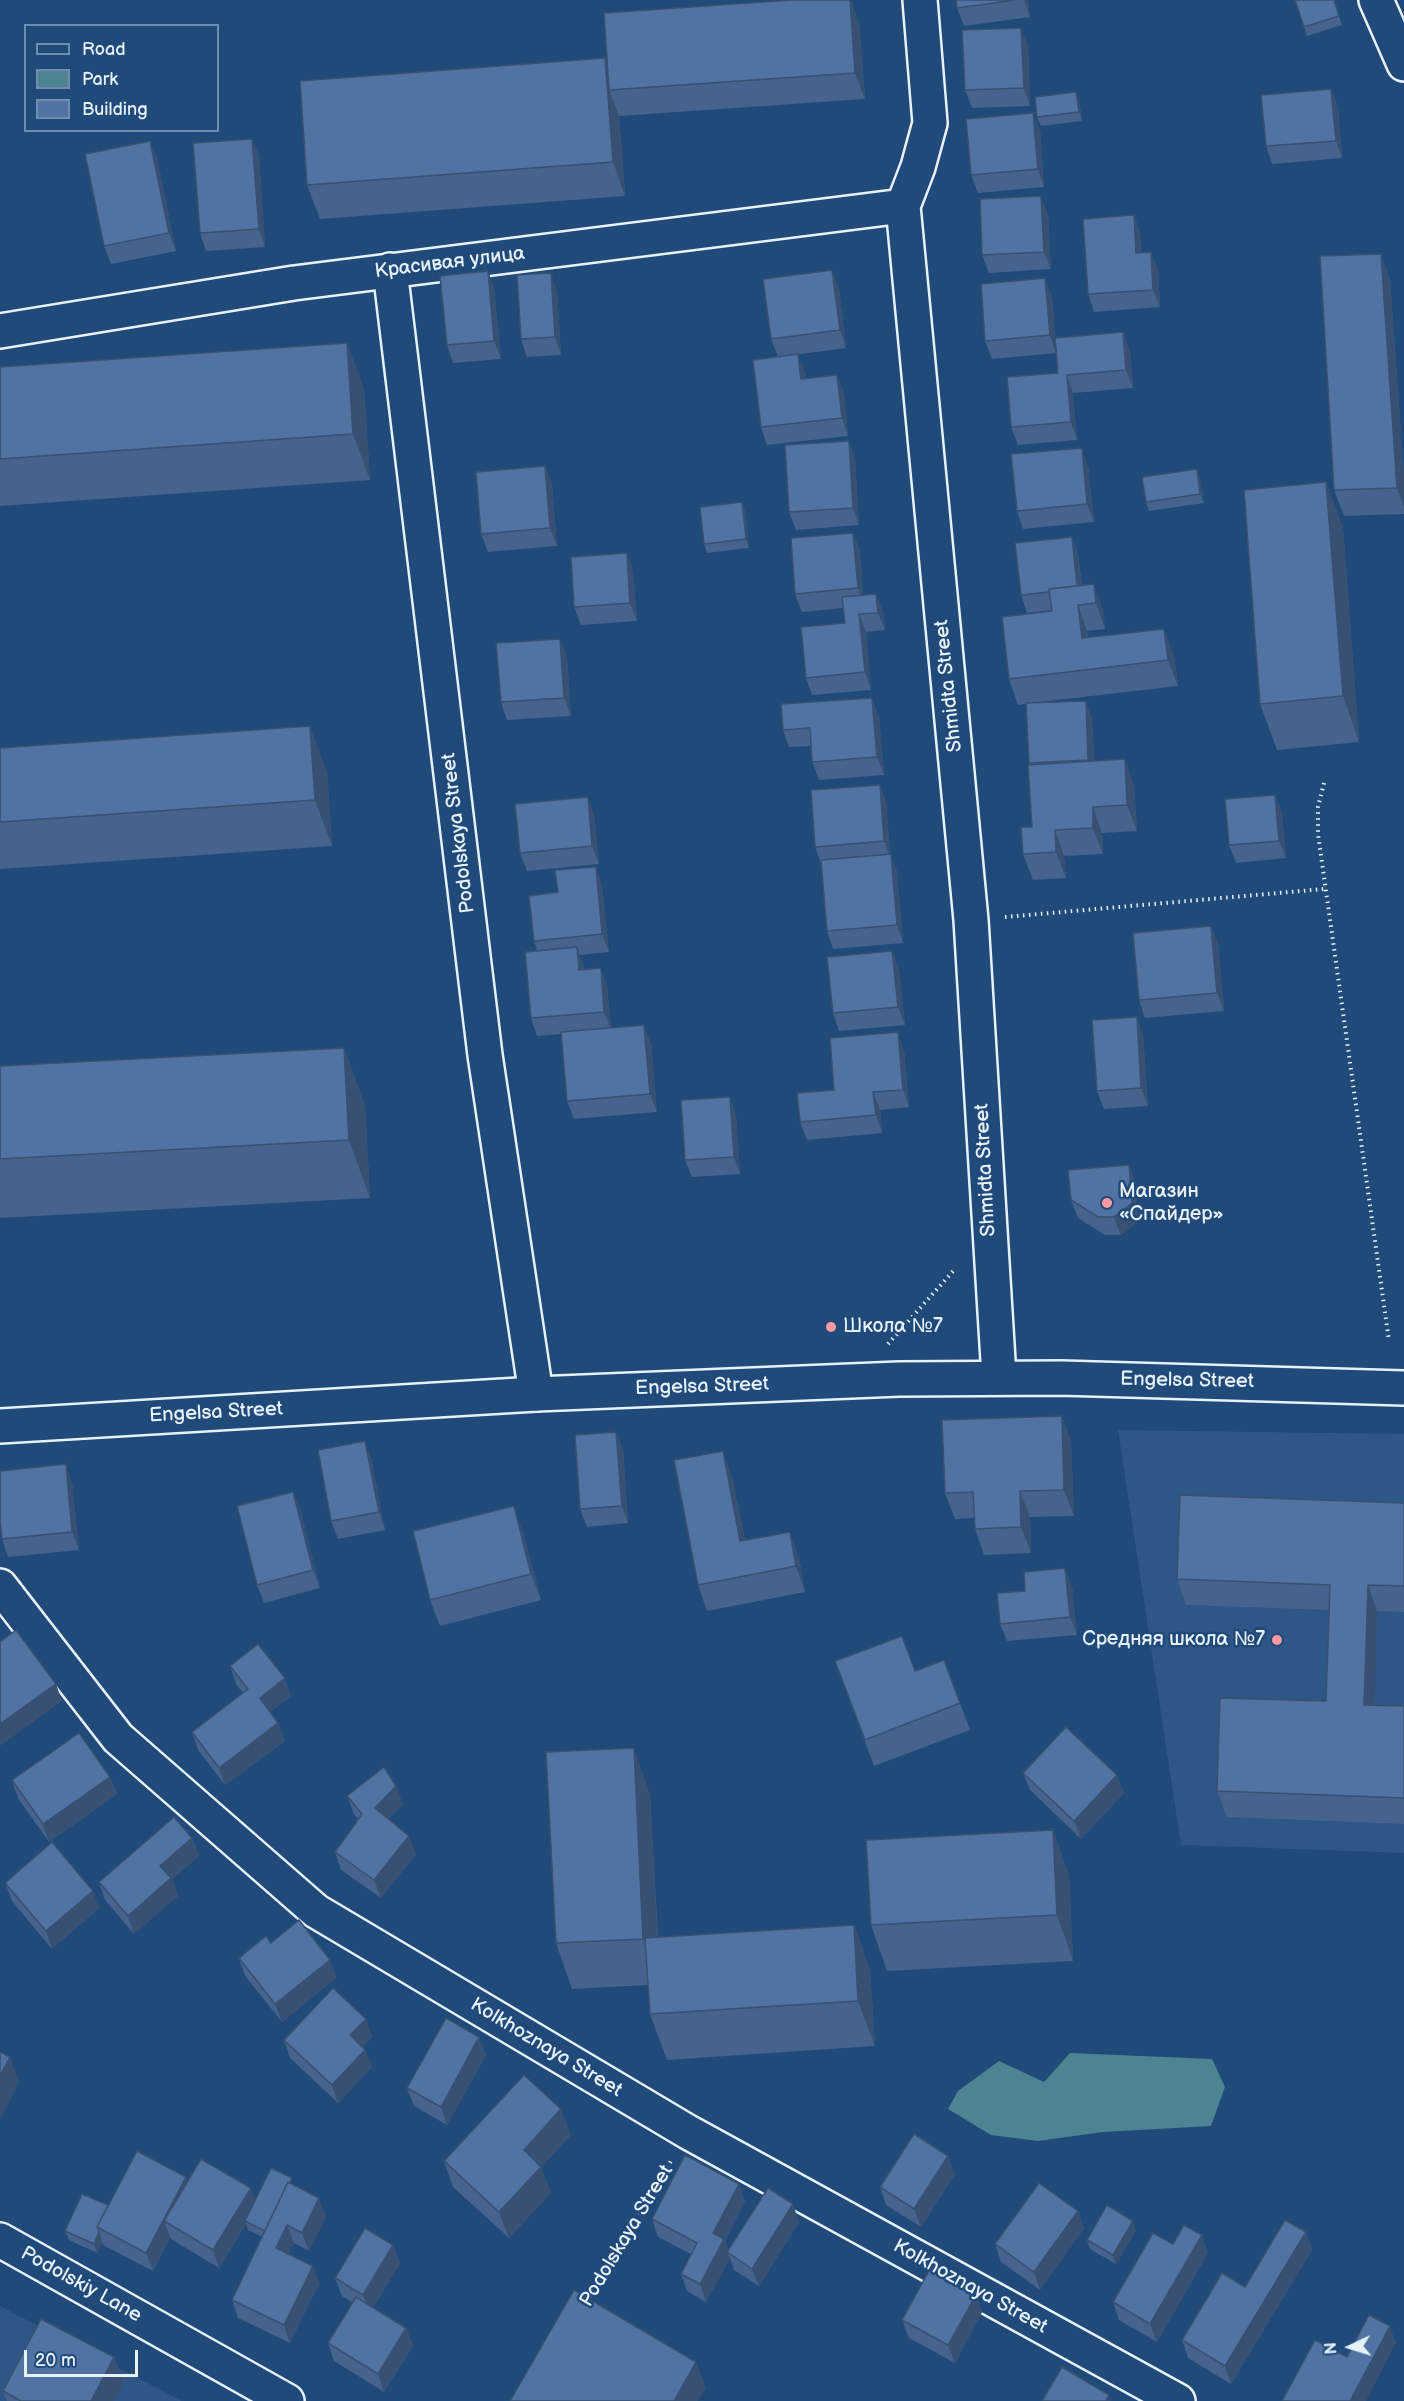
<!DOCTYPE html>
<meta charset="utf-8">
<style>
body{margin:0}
#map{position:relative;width:1404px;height:2401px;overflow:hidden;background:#1f4a7a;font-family:"Balsamiq Sans",sans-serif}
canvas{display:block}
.legend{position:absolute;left:24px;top:24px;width:195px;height:108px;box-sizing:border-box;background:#1f4a7a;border:2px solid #6f8dac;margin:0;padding:8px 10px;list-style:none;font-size:18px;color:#e8f1f8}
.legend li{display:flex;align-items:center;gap:12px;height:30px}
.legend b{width:30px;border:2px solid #6f8dac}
.north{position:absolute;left:1320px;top:2317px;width:60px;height:60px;-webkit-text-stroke:4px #1f4a7a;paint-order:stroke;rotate:266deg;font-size:16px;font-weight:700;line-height:24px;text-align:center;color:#e8f1f8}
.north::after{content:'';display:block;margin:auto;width:21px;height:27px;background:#e8f1f8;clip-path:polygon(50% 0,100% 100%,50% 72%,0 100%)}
.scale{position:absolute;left:24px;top:2350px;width:114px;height:27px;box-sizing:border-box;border:3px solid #e8f1f8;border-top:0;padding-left:8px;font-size:18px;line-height:21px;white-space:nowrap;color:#e8f1f8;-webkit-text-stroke:4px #1f4a7a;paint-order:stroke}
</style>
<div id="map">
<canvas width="1404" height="2401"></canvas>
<ul class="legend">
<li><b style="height:8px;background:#1f4a7a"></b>Road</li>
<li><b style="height:16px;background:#4e8391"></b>Park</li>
<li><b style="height:16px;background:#5073a3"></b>Building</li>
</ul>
<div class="north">N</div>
<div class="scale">20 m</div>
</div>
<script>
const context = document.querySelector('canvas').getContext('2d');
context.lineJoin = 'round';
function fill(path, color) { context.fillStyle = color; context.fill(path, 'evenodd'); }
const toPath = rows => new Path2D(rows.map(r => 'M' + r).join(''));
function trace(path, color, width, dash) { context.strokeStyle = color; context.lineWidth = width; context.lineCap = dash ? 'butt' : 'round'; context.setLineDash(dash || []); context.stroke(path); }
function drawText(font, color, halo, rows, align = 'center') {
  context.font = font + ' "Balsamiq Sans",sans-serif'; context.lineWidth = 5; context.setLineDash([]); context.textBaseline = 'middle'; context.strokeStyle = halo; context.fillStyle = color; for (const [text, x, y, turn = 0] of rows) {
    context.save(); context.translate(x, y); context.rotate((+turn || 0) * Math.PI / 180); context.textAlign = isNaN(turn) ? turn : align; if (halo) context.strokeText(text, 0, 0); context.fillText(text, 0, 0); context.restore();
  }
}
fill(toPath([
 [1118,1430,1404,1434,1404,1853,1181,1845],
 [0,2306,182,2401,0,2401]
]), '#2e5686');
fill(toPath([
 [1070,2053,1212,2059,1225,2087,1211,2126,1103,2132,1038,2141,991,2135,948,2109,958,2091,999,2061,1044,2082]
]), '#4e8391');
const minor = toPath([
 [920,0,930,123,918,167,903,206,971,920,999,1377],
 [1376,0,1404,64],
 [390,270,485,1055,536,1394],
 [0,331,294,283,903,206],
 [0,1586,118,1738,316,1911,688,2132,1178,2401],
 [0,2240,287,2401]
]);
const tertiary = toPath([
 [0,1426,536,1394,899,1379,1061,1378,1404,1388]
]);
trace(minor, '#e8f1f8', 38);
trace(tertiary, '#e8f1f8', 38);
trace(toPath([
 [1324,783,1318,807,1318,834,1389,1341],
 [1005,917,1324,889],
 [888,1344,955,1269],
 [587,2302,671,2161]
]), '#e8f1f8', 4, [1.5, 4.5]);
trace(minor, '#1f4a7a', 33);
trace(tertiary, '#1f4a7a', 33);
fill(toPath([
 [956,0,1028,0,1030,17,964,26,957,8],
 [1295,0,1334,0,1342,25,1307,36],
 [859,22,865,99,619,116,625,196,320,219,307,185,605,58,607,66],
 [1028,45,1030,106,972,108,965,90],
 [1331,89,1338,107,1342,158,1272,164,1266,146],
 [1079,101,1082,121,1041,126,1037,117],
 [1040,130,1044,187,978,193,971,175],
 [252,139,259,156,265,247,206,251,200,233],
 [157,158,176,251,111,264,104,246],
 [1048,214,1051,269,989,273,982,255],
 [1134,215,1140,233,1141,252,1151,252,1158,270,1160,307,1094,312,1088,294],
 [1381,254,1390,280,1404,475,1404,514,1344,516,1334,490],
 [488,271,494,289,501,359,453,363,447,345],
 [839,288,846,348,778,357,771,339],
 [557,291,561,355,527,357,521,339],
 [1052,296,1055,338,1130,350,1133,388,1073,393,1077,440,1018,445,1011,427,1058,373,1056,353,992,359,985,341],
 [347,343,364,389,370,480,0,506,0,367],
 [805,372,806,379,837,375,844,393,848,436,767,445,761,427],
 [849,441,855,459,859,525,796,530,789,512],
 [545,466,552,484,557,546,488,552,481,534],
 [1088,466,1094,522,1023,529,1017,511],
 [1200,478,1204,503,1149,511,1146,502],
 [1326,482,1343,528,1359,742,1277,750,1260,704],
 [742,502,745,511,749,548,707,553,704,544],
 [853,533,860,551,863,595,876,594,883,612,885,630,866,632,871,690,812,695,806,678,845,623,843,608,802,612,795,594],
 [1072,537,1078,554,1082,585,1103,610,1105,629,1087,631,1088,637,1174,655,1178,686,1040,702,1092,718,1094,761,1134,785,1137,831,1102,833,1103,854,1064,856,1066,878,1033,880,1023,854,1032,827,1030,765,1026,704,1018,705,1009,679,1052,611,1051,610,1027,613,1021,595],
 [627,553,633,571,637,621,581,625,574,607],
 [567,657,571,716,507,720,501,702],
 [879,716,884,775,819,780,812,762,811,746,789,747,783,730],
 [0,748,327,772,332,846,0,869],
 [880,785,886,803,890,854,897,872,903,943,833,949,827,931,821,864,815,847],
 [1275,795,1282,813,1286,858,1236,863,1229,845],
 [594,814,599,864,527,871,520,853],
 [602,885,609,952,579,955,583,964,584,970,601,968,607,986,611,1028,651,1043,657,1112,574,1119,567,1101,561,1034,537,1036,531,1018,537,950,534,941,558,892],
 [1211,926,1218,944,1224,1011,1145,1018,1139,1000],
 [892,951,899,969,905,1025,839,1031,833,1013],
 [1143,1035,1148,1106,1104,1109,1097,1091],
 [344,1048,365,1106,370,1198,0,1218,0,1066],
 [904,1050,909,1107,880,1110,882,1133,807,1140,800,1122,834,1090],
 [730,1097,736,1115,740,1174,692,1177,685,1160],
 [1129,1165,1135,1182,1139,1221,1121,1235,1105,1235,1078,1218,1071,1200],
 [1062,1416,1071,1442,1074,1516,1030,1517,1031,1553,984,1555,975,1529,974,1518,955,1519,945,1493],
 [616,1432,623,1450,628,1523,587,1527,580,1509],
 [365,1441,371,1458,385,1530,338,1539,331,1521],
 [732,1477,745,1541,799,1558,805,1592,707,1611,698,1585],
 [72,1482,79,1550,8,1557,2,1539],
 [293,1492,300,1509,320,1588,264,1603,257,1585],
 [1404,1503,1404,1612,1377,1611,1374,1705,1404,1706,1404,1824,1227,1817,1217,1791,1326,1701,1330,1610,1186,1605,1177,1579],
 [523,1532,541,1600,440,1626,430,1600],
 [1072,1586,1077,1635,1007,1641,1000,1624,1025,1591],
 [944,1660,970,1730,874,1766,835,1661,915,1671],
 [230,1666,291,1696,270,1712,278,1723,285,1741,225,1785,198,1750,192,1732,243,1693,236,1684],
 [1023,1773,1117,1775,1124,1793,1081,1839,1030,1790],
 [110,1777,117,1794,49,1842,18,1798,12,1780],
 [650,1794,658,1937,854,1925,870,1970,875,2046,667,2060,650,2014,648,1985,572,1989,556,1943],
 [347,1796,403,1804,388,1819,416,1854,381,1898,341,1870,335,1852,358,1819,354,1814],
 [1053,1830,1069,1876,1073,1961,887,1971,871,1925],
 [192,1838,199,1856,172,1879,178,1896,134,1934,105,1900,99,1882],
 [5,1883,99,1908,52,1949,12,1901],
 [271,1943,330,1960,336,1978,282,2022,245,1976,239,1958],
 [366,2019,372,2037,363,2047,365,2050,372,2067,338,2103,290,2058,284,2040],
 [479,2037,486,2055,447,2125,414,2106,407,2088],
 [571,2135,541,2167,551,2193,509,2238,453,2187,444,2161],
 [955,2174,921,2227,886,2205,880,2187],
 [187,2182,255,2200,295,2186,326,2216,309,2251,294,2243,288,2254,313,2266,319,2284,290,2343,238,2318,232,2300,262,2237,248,2230,246,2224,219,2268,171,2239,170,2237,153,2271,103,2245,102,2242,97,2253,69,2240,65,2231,108,2205],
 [739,2184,745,2202,725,2241,728,2251,799,2222,759,2286,734,2270,730,2258,706,2302,687,2291,681,2274,691,2254,658,2237,652,2219],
 [1078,2211,1084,2228,1040,2290,1001,2262,995,2244],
 [1136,2230,1116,2264,1090,2249,1087,2240],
 [1306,2232,1312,2250,1231,2384,1188,2358,1182,2340],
 [1173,2244,1208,2253,1157,2342,1119,2320,1113,2302],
 [393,2245,400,2263,373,2308,406,2328,413,2346,384,2392,334,2361,328,2343,353,2303,342,2296,335,2278],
 [976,2295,982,2312,955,2363,909,2338,902,2320],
 [114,2357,124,2383,114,2401,7,2401,3,2391]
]), '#45638c');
fill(toPath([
 [850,0,851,0,859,22,865,99,855,73],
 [1024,0,1028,0,1030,17],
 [1021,28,1028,45,1030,106,1024,88],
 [605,58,616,90,609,90,619,116,625,196,613,162],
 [1331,89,1338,107,1342,158,1336,141],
 [1076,92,1079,101,1082,121,1079,112],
 [1033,113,1040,130,1044,187,1038,169],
 [252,139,259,156,265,247,259,229],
 [150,141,157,158,176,251,169,233],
 [1041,196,1048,214,1051,269,1044,252],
 [1134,215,1140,233,1142,270,1136,253],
 [1151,252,1158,270,1160,307,1153,290],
 [1381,254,1390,280,1404,475,1404,507,1397,488],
 [832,270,839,288,846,348,840,330],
 [488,271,494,289,501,359,494,341],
 [551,273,557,291,561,355,555,337],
 [1045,278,1052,296,1056,353,1050,335],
 [1123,332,1130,350,1133,388,1126,370],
 [347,343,364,389,370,480,353,434],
 [798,354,805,372,808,397,801,379],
 [837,375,844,393,848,436,842,418],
 [1067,375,1073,393,1077,440,1071,422],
 [849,441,855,459,859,525,853,508],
 [1082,448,1088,466,1094,522,1087,504],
 [545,466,552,484,557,546,550,528],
 [1197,469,1200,478,1204,503,1200,494],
 [1326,482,1343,528,1359,742,1343,696],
 [742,502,745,511,749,548,746,539],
 [853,533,860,551,864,606,858,588],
 [1072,537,1078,554,1084,606,1078,588],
 [627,553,633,571,637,621,630,603],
 [1094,584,1103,610,1105,629,1096,603],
 [876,594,883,612,885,630,878,613],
 [1078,605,1087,631,1091,664,1082,638],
 [859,614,866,632,871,690,865,672],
 [1164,629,1174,655,1178,686,1168,660],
 [560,639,567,657,571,716,564,698],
 [872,698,879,716,884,775,877,757],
 [1086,701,1092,718,1095,778,1088,760],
 [310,726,327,772,332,846,315,800],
 [1125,759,1134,785,1137,831,1127,805],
 [880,785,886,803,891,859,884,841],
 [1275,795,1282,813,1286,858,1279,841],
 [588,797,594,814,599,864,592,846],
 [1093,807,1102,833,1103,854,1093,828],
 [1055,830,1064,856,1066,878,1056,852],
 [891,854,897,872,903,943,897,925],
 [596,867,602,885,609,952,602,934],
 [1211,926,1218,944,1224,1011,1217,993],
 [577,947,583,964,585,988,579,970],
 [892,951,899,969,905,1025,898,1007],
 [601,968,607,986,611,1029,604,1012],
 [1137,1017,1143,1035,1148,1106,1141,1088],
 [644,1025,651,1043,657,1112,650,1094],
 [898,1032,904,1050,909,1107,903,1090],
 [344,1048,365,1106,370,1198,349,1140],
 [873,1092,880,1110,882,1133,876,1115],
 [730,1097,736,1115,740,1174,734,1157],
 [1129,1165,1135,1182,1139,1221,1121,1235,1114,1217],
 [1062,1416,1071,1442,1074,1516,1064,1490],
 [616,1432,623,1450,628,1523,622,1506],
 [365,1441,371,1458,385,1530,379,1512],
 [723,1451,732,1477,750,1567,740,1541],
 [66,1464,72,1482,79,1550,72,1532],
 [1020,1491,1030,1517,1031,1553,1021,1527],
 [293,1492,300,1509,320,1588,313,1570],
 [514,1506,523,1532,541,1600,531,1574],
 [790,1532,799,1558,805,1592,796,1566],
 [1065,1568,1072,1586,1077,1635,1070,1617],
 [1368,1585,1377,1611,1374,1731,1364,1705],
 [285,1678,291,1696,266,1715,260,1698],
 [56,1684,62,1701,0,1746,0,1724],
 [278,1723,285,1741,225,1785,219,1768],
 [634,1748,650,1794,660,1985,643,1939],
 [1117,1775,1124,1793,1081,1839,1074,1821],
 [110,1777,117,1794,49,1842,43,1824],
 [396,1786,403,1804,381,1826,375,1808],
 [1053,1830,1069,1876,1073,1961,1057,1915],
 [409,1836,416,1854,381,1898,374,1880],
 [192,1838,199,1856,172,1879,178,1896,134,1934,128,1916,160,1866],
 [93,1891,99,1908,52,1949,46,1931],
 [854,1925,870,1970,875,2046,858,2001],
 [330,1960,336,1978,282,2022,275,2004],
 [366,2019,372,2037,357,2053,350,2035],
 [479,2037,486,2055,447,2125,441,2107],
 [365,2050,372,2067,338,2103,332,2085],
 [10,2057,19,2083,0,2120,0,2076],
 [561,2109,571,2135,541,2167,551,2193,509,2238,499,2212,524,2150],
 [948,2156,955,2174,921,2227,914,2209],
 [186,2177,192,2195,164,2221,170,2237,153,2271,146,2253],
 [739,2184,745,2202,725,2241,729,2253,727,2252,730,2258,706,2302,700,2284,713,2233],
 [251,2188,257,2206,245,2221,246,2224,219,2268,213,2250],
 [319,2198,326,2216,309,2251,302,2233],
 [793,2204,799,2222,759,2286,752,2269],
 [1078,2211,1084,2228,1040,2290,1034,2272],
 [1133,2221,1136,2230,1116,2264,1113,2255],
 [287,2225,294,2243,282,2266,276,2248],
 [99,2232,102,2242,97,2253,94,2244],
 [1306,2232,1312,2250,1231,2384,1225,2366],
 [1202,2235,1208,2253,1157,2342,1150,2324],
 [393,2245,400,2263,370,2313,363,2295],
 [313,2266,319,2284,290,2343,284,2325],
 [976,2295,982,2312,955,2363,948,2345],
 [1390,2326,1396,2343,1366,2401,1350,2401],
 [406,2328,413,2346,384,2392,378,2374],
 [114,2357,124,2383,114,2401,91,2401],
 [696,2362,706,2388,698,2401,674,2401],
 [1109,2395,1111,2401,1106,2401]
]), '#385072');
const building = toPath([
 [792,0,850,0,855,73,609,90,604,13,792,0],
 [956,0,1015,0,957,8,956,0],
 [1295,0,1334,0,1339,16,1304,27,1295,0],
 [1021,28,1024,88,965,90,962,30,1021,28],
 [605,58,613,162,307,185,300,81,605,58],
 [1331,89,1336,141,1266,146,1261,95,1331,89],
 [1076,92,1079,112,1037,117,1035,97,1076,92],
 [1033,113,1038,169,971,175,966,119,1033,113],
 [252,139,259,229,200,233,193,143,252,139],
 [150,141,169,233,104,246,85,154,150,141],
 [1041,196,1044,252,982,255,980,199,1041,196],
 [1134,215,1136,253,1151,252,1153,290,1088,294,1083,219,1134,215],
 [1381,254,1397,488,1334,490,1320,256,1381,254],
 [832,270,840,330,771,339,763,279,832,270],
 [488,271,494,341,447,345,440,276,488,271],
 [551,273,555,337,521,339,517,275,551,273],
 [1045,278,1050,335,985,341,981,284,1045,278],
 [1123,332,1126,370,1067,375,1071,422,1011,427,1007,377,1058,373,1055,338,1123,332],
 [347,343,353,434,0,459,0,367,347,343],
 [798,354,801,379,837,375,842,418,761,427,753,360,798,354],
 [849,441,853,508,789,512,785,445,849,441],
 [1082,448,1087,504,1017,511,1011,454,1082,448],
 [545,466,550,528,481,534,476,472,545,466],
 [1197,469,1200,494,1146,502,1142,477,1197,469],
 [1326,482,1343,696,1260,704,1244,490,1326,482],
 [742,502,746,539,704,544,700,507,742,502],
 [853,533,858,588,795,594,791,538,853,533],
 [1072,537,1077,586,1049,589,1049,592,1021,595,1015,543,1072,537],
 [627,553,630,603,574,607,571,557,627,553],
 [1094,584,1096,603,1078,605,1082,638,1164,629,1168,660,1009,679,1002,617,1052,611,1049,589,1094,584],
 [876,594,878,613,859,614,865,672,806,678,801,627,845,623,842,597,876,594],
 [560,639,564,698,501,702,496,643,560,639],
 [872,698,877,757,812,762,810,728,783,730,781,704,872,698],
 [1086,701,1088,760,1029,763,1026,703,1086,701],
 [310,726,315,800,0,822,0,748,310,726],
 [1125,759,1127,805,1093,807,1093,828,1055,830,1056,852,1023,854,1021,827,1032,827,1028,765,1125,759],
 [880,785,884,841,815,847,811,790,880,785],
 [1275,795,1279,841,1229,845,1225,799,1275,795],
 [588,797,592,846,520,853,515,804,588,797],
 [891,854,897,925,827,931,821,860,891,854],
 [596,867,602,934,534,941,529,896,558,892,555,870,596,867],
 [1211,926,1217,993,1139,1000,1133,933,1211,926],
 [577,947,579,970,601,968,604,1012,531,1018,525,952,577,947],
 [892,951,898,1007,833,1013,827,957,892,951],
 [1137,1017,1141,1088,1097,1091,1092,1020,1137,1017],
 [644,1025,650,1094,567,1101,561,1032,644,1025],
 [898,1032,903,1090,873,1092,876,1115,800,1122,797,1093,834,1090,830,1038,898,1032],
 [344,1048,349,1140,0,1159,0,1066,344,1048],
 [730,1097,734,1157,685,1160,681,1100,730,1097],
 [1129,1165,1132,1203,1114,1217,1098,1217,1071,1200,1068,1170,1129,1165],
 [1062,1416,1064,1490,1020,1491,1021,1527,975,1529,973,1492,945,1493,942,1420,1062,1416],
 [616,1432,622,1506,580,1509,575,1435,616,1432],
 [365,1441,379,1512,331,1521,318,1450,365,1441],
 [723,1451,740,1541,790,1532,796,1566,698,1585,674,1460,723,1451],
 [66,1464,72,1532,2,1539,0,1520,0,1471,66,1464],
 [293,1492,313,1570,257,1585,237,1506,293,1492],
 [1180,1495,1404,1503,1404,1586,1368,1585,1364,1705,1404,1706,1404,1798,1217,1791,1220,1698,1326,1701,1330,1585,1177,1579,1180,1495],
 [514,1506,531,1574,430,1600,413,1531,514,1506],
 [1065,1568,1070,1617,1000,1624,997,1593,1025,1591,1024,1572,1065,1568],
 [16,1630,56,1684,0,1724,0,1642,16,1630],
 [902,1636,915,1671,944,1660,960,1703,865,1740,835,1661,902,1636],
 [258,1644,285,1678,260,1698,278,1723,219,1768,192,1732,248,1689,230,1666,258,1644],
 [1066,1727,1117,1775,1074,1821,1023,1773,1066,1727],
 [79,1733,110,1777,43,1824,12,1780,79,1733],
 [634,1748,643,1939,556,1943,546,1752,634,1748],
 [384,1767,396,1786,375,1808,409,1836,374,1880,335,1852,362,1814,347,1796,384,1767],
 [174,1817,192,1838,160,1866,171,1878,128,1916,99,1882,174,1817],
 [1053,1830,1057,1915,871,1925,866,1840,1053,1830],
 [52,1842,93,1891,46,1931,5,1883,52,1842],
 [299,1920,330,1960,275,2004,239,1958,266,1936,271,1943,299,1920],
 [854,1925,858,2001,650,2014,645,1938,854,1925],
 [333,1988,366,2019,350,2035,365,2050,332,2085,284,2040,333,1988],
 [446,2018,479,2037,441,2107,407,2088,446,2018],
 [0,2052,10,2057,0,2076,0,2052],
 [524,2075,561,2109,524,2150,541,2167,499,2212,444,2161,524,2075],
 [914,2134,948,2156,914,2209,880,2187,914,2134],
 [137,2151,186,2177,146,2253,97,2227,137,2151],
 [685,2155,739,2184,713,2233,724,2239,700,2284,681,2274,697,2243,652,2219,685,2155],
 [201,2159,251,2188,213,2250,164,2221,201,2159],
 [271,2168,292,2178,290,2183,288,2182,265,2231,245,2221,271,2168],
 [288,2182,319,2198,302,2233,287,2225,276,2248,313,2266,284,2325,232,2300,288,2182],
 [1039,2183,1078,2211,1034,2272,995,2244,1039,2183],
 [768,2188,793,2204,752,2269,727,2252,768,2188],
 [82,2194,108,2205,97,2227,99,2232,94,2244,65,2231,82,2194],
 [1107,2205,1133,2221,1113,2255,1087,2240,1107,2205],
 [1285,2220,1306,2232,1225,2366,1182,2340,1222,2273,1245,2287,1285,2220],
 [1184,2225,1202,2235,1150,2324,1113,2302,1153,2233,1173,2244,1184,2225],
 [365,2228,393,2245,363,2295,335,2278,365,2228],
 [930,2269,976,2295,948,2345,902,2320,930,2269],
 [574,2290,696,2362,674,2401,510,2401,574,2290],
 [356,2297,406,2328,378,2374,328,2343,356,2297],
 [1369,2315,1390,2326,1350,2401,1282,2401,1315,2340,1347,2357,1369,2315],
 [41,2319,114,2357,91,2401,21,2401,3,2391,41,2319],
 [1062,2367,1109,2395,1106,2401,1042,2401,1062,2367]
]);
fill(building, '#5073a3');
trace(building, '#385072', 1.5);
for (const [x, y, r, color] of [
 [1107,1203,6,"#ff9aa2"],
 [831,1327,6,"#ff9aa2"],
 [1277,1640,6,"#ff9aa2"]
]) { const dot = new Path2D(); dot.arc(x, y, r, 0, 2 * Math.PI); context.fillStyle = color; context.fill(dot); trace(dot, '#1f4a7a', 2); }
drawText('20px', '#e8f1f8', '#1f4a7a', [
 ["Красивая улица",450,263,-7],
 ["Shmidta Street",949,686,-96],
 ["Podolskaya Street",459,833,-97],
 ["Shmidta Street",986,1170,-93],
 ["Engelsa Street",1187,1381,1],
 ["Engelsa Street",702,1387,-2],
 ["Engelsa Street",216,1413,-3],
 ["Kolkhoznaya Street",546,2048,31],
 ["Podolskaya Street",627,2236,-59],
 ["Podolskiy Lane",81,2285,29],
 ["Kolkhoznaya Street",970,2287,29]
]);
drawText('20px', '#e8f1f8', '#1f4a7a', [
 ["Магазин",1119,1192],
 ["«Спайдер»",1119,1215],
 ["Школа №7",843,1327],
 ["Средняя школа №7",1265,1640,"right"]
], 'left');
</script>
